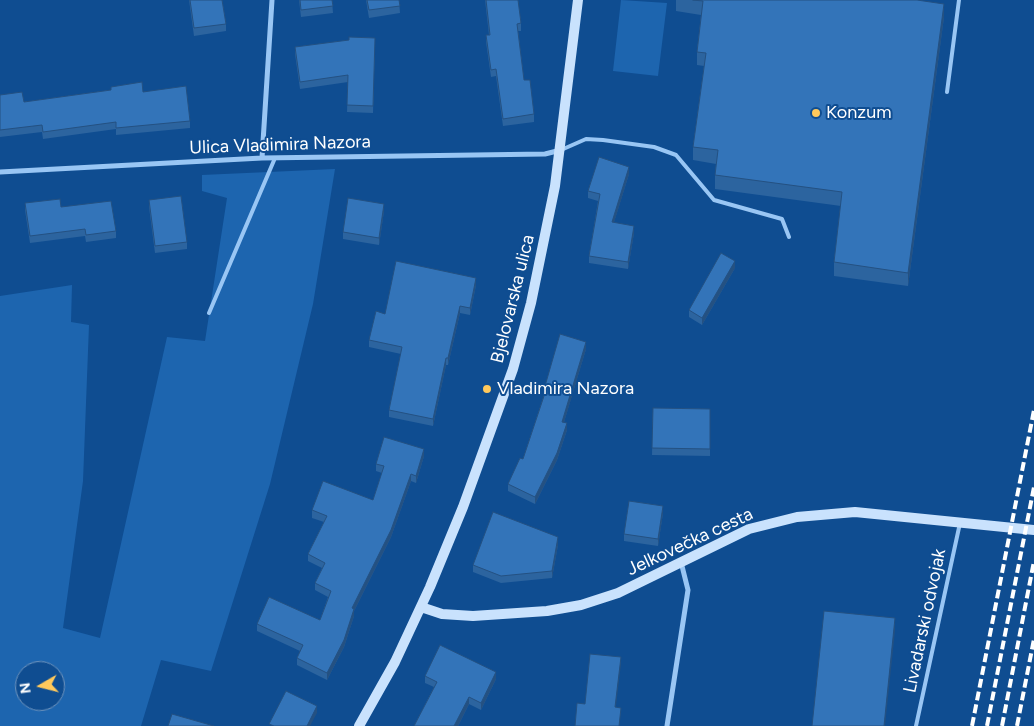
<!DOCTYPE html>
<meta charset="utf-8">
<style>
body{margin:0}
#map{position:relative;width:1034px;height:726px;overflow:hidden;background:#0f4d91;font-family:Figtree,sans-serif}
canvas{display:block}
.north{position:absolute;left:15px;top:661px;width:50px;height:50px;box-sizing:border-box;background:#0f4d91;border:1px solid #6f94bd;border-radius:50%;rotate:262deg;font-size:14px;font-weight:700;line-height:20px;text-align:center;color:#fff}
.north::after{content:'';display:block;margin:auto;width:18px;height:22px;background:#ffc95c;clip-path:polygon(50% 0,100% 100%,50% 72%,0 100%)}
</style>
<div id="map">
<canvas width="1034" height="726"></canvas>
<div class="north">N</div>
</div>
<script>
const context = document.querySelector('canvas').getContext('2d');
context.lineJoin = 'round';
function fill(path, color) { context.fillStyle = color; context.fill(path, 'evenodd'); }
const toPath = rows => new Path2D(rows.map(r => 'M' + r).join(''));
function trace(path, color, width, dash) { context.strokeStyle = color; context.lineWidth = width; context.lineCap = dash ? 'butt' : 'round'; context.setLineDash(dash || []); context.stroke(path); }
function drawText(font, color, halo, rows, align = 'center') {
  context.font = font + ' Figtree,sans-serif'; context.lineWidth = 4; context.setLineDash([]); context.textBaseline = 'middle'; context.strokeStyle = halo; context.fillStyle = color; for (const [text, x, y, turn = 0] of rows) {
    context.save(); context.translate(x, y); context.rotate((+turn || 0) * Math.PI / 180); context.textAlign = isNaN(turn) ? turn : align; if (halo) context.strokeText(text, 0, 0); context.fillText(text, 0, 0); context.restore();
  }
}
fill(toPath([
 [621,0,667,3,658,76,613,71],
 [335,169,313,304,270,484,211,671,161,660,141,726,0,726,0,296,72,285,71,322,89,325,83,481,63,628,100,638,167,337,205,341,227,198,202,191,202,175],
 [25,671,55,671,55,701,25,701]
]), '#1d65af');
trace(toPath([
 [947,92,959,0],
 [561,150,586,139,603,140,654,147,676,155,714,200,782,219,789,237],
 [209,313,275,158],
 [916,726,960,523]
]), '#99c6f4', 4);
trace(toPath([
 [262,158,272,0],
 [0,172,262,158,545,154,561,150],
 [667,726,688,590,681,562]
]), '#99c6f4', 5);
trace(toPath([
 [421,607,442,614,473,616,547,611,581,605,618,593,749,529,797,517,855,512,1034,530],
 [359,726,395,662,430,587,463,507,513,369,531,303,555,186,578,0]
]), '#c9e2fd', 10);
trace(toPath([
 [972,726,1034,410],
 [987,726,1034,487],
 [1002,726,1034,561],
 [1017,726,1034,639]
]), '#fff', 4, [9, 4]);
fill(toPath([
 [189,0,222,0,226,24,226,31,194,36],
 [299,0,332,0,333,13,301,17],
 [366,0,399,0,400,13,369,18],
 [485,0,518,0,521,23,521,31,518,31,524,80,534,114,534,122,503,126,496,76,491,77,486,42,486,35,489,35],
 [676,0,917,0,944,17,908,286,834,276,834,262,841,206,715,189,715,175,716,164,693,160,693,147,704,66,697,65,697,52,701,15,676,11],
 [375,38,373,113,347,112,348,82,300,89,295,54,295,47],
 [111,87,143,92,190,121,190,128,116,135,116,129,43,139,42,132,0,137,0,95,24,102,111,90],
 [629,174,614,222,634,233,628,269,589,263,589,256,598,201,588,198,588,191],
 [149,200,187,242,187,249,155,253,149,207],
 [25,203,61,207,116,231,116,238,86,242,85,236,30,243,25,210],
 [384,211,379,245,343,239,343,232],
 [735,268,702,325,689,317,689,310],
 [476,285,470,315,460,313,448,365,446,365,433,426,389,417,389,410,401,354,369,347,369,340,385,314],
 [586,349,564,422,567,430,557,460,535,504,508,491,508,484,523,459,545,392,545,386],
 [653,408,710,409,710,456,652,455],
 [424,456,416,483,411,481,391,537,354,611,354,616,344,647,327,680,297,665,297,658,300,651,257,631,257,624,320,620,328,597,315,590,315,583,322,568,308,561,308,554,324,522,312,518,312,510,373,500,382,473,376,471,376,464],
 [663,513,658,546,624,541,624,534],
 [558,545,552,578,501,583,473,572,473,565],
 [425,676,496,679,481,710,469,704,458,726,414,726,434,687,425,683]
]), '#2c649f');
fill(toPath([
 [944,4,944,17,908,286,908,273],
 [629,167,629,174,612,229,612,222],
 [384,204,384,211,379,245,379,238],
 [634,226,634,233,628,269,628,262],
 [735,261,735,268,702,325,702,318],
 [476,278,476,285,470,315,470,308],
 [460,306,460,313,448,365,448,358],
 [586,342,586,349,562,429,562,422],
 [446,358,446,365,433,426,433,419],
 [567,423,567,430,557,460,535,504,535,497],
 [424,449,424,456,416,483,416,476],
 [411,474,411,481,391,537,354,611,354,616,344,647,327,680,327,673,352,608],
 [663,506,663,513,658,546,658,539],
 [558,537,558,545,552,578,552,571],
 [895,618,895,631,885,726,884,726],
 [621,657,621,664,615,714,615,707],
 [496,672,496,679,481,710,481,703],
 [469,697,469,704,458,726,454,726],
 [317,706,317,713,310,726,307,726]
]), '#245182');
const building = toPath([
 [190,0,222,0,226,24,194,28,190,0],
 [300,0,332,0,333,6,301,10,300,0],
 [367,0,399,0,400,6,369,10,367,0],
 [486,0,518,0,521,23,517,24,524,80,530,80,534,114,503,119,496,69,491,70,486,35,490,35,486,0],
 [693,0,917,0,944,4,908,273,834,262,842,192,715,175,718,150,693,147,706,53,697,52,703,1,693,0],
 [349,37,375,38,373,106,347,105,348,75,300,82,295,47,349,40,349,37],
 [142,82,143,92,186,86,190,121,116,128,116,122,43,132,42,125,0,130,0,95,22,92,24,102,111,90,111,87,142,82],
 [599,157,629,167,612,222,634,226,628,262,589,256,600,194,588,191,599,157],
 [181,196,187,242,155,246,149,200,181,196],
 [348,198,384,204,379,238,343,232,348,198],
 [60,199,61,207,111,201,116,231,86,235,85,229,30,236,25,203,60,199],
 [721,253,735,261,702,318,689,310,721,253],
 [396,261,476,278,470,308,460,306,448,358,446,358,433,419,389,410,402,347,369,340,376,311,385,314,396,261],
 [560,334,586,342,562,422,567,423,557,453,535,497,508,484,520,458,523,459,547,387,545,386,560,334],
 [653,408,710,409,710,449,652,448,653,408],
 [384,437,424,449,416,476,411,474,391,530,352,608,354,609,344,640,327,673,297,658,303,645,257,624,269,597,320,620,331,591,315,583,325,563,308,554,327,516,312,510,323,481,373,500,384,466,376,464,384,437],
 [629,501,663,506,658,539,624,534,629,501],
 [493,512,558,537,552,571,501,576,473,565,493,512],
 [824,611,895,618,884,726,812,726,824,611],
 [440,645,496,672,481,703,469,697,454,726,414,726,437,682,425,676,440,645],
 [590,654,621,657,615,707,621,708,619,726,575,726,577,703,585,704,590,654],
 [286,691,317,706,307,726,274,726,269,724,286,691],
 [172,714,214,726,168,726,172,714]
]);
fill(building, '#3374b9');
trace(building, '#245182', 1);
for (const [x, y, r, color] of [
 [816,113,5,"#ffc95c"],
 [487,389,5,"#ffc95c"]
]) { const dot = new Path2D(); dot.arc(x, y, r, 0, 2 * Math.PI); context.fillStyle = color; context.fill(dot); trace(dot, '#0f4d91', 2); }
drawText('18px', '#fff', '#0f4d91', [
 ["Konzum",826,113],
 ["Vladimira Nazora",497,389]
], 'left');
drawText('18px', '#fff', '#0f4d91', [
 ["Ulica Vladimira Nazora",280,145,-2],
 ["Bjelovarska ulica",513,299,-76],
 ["Jelkovečka cesta",690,542,-25],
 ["Livadarski odvojak",925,621,-78]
]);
</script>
